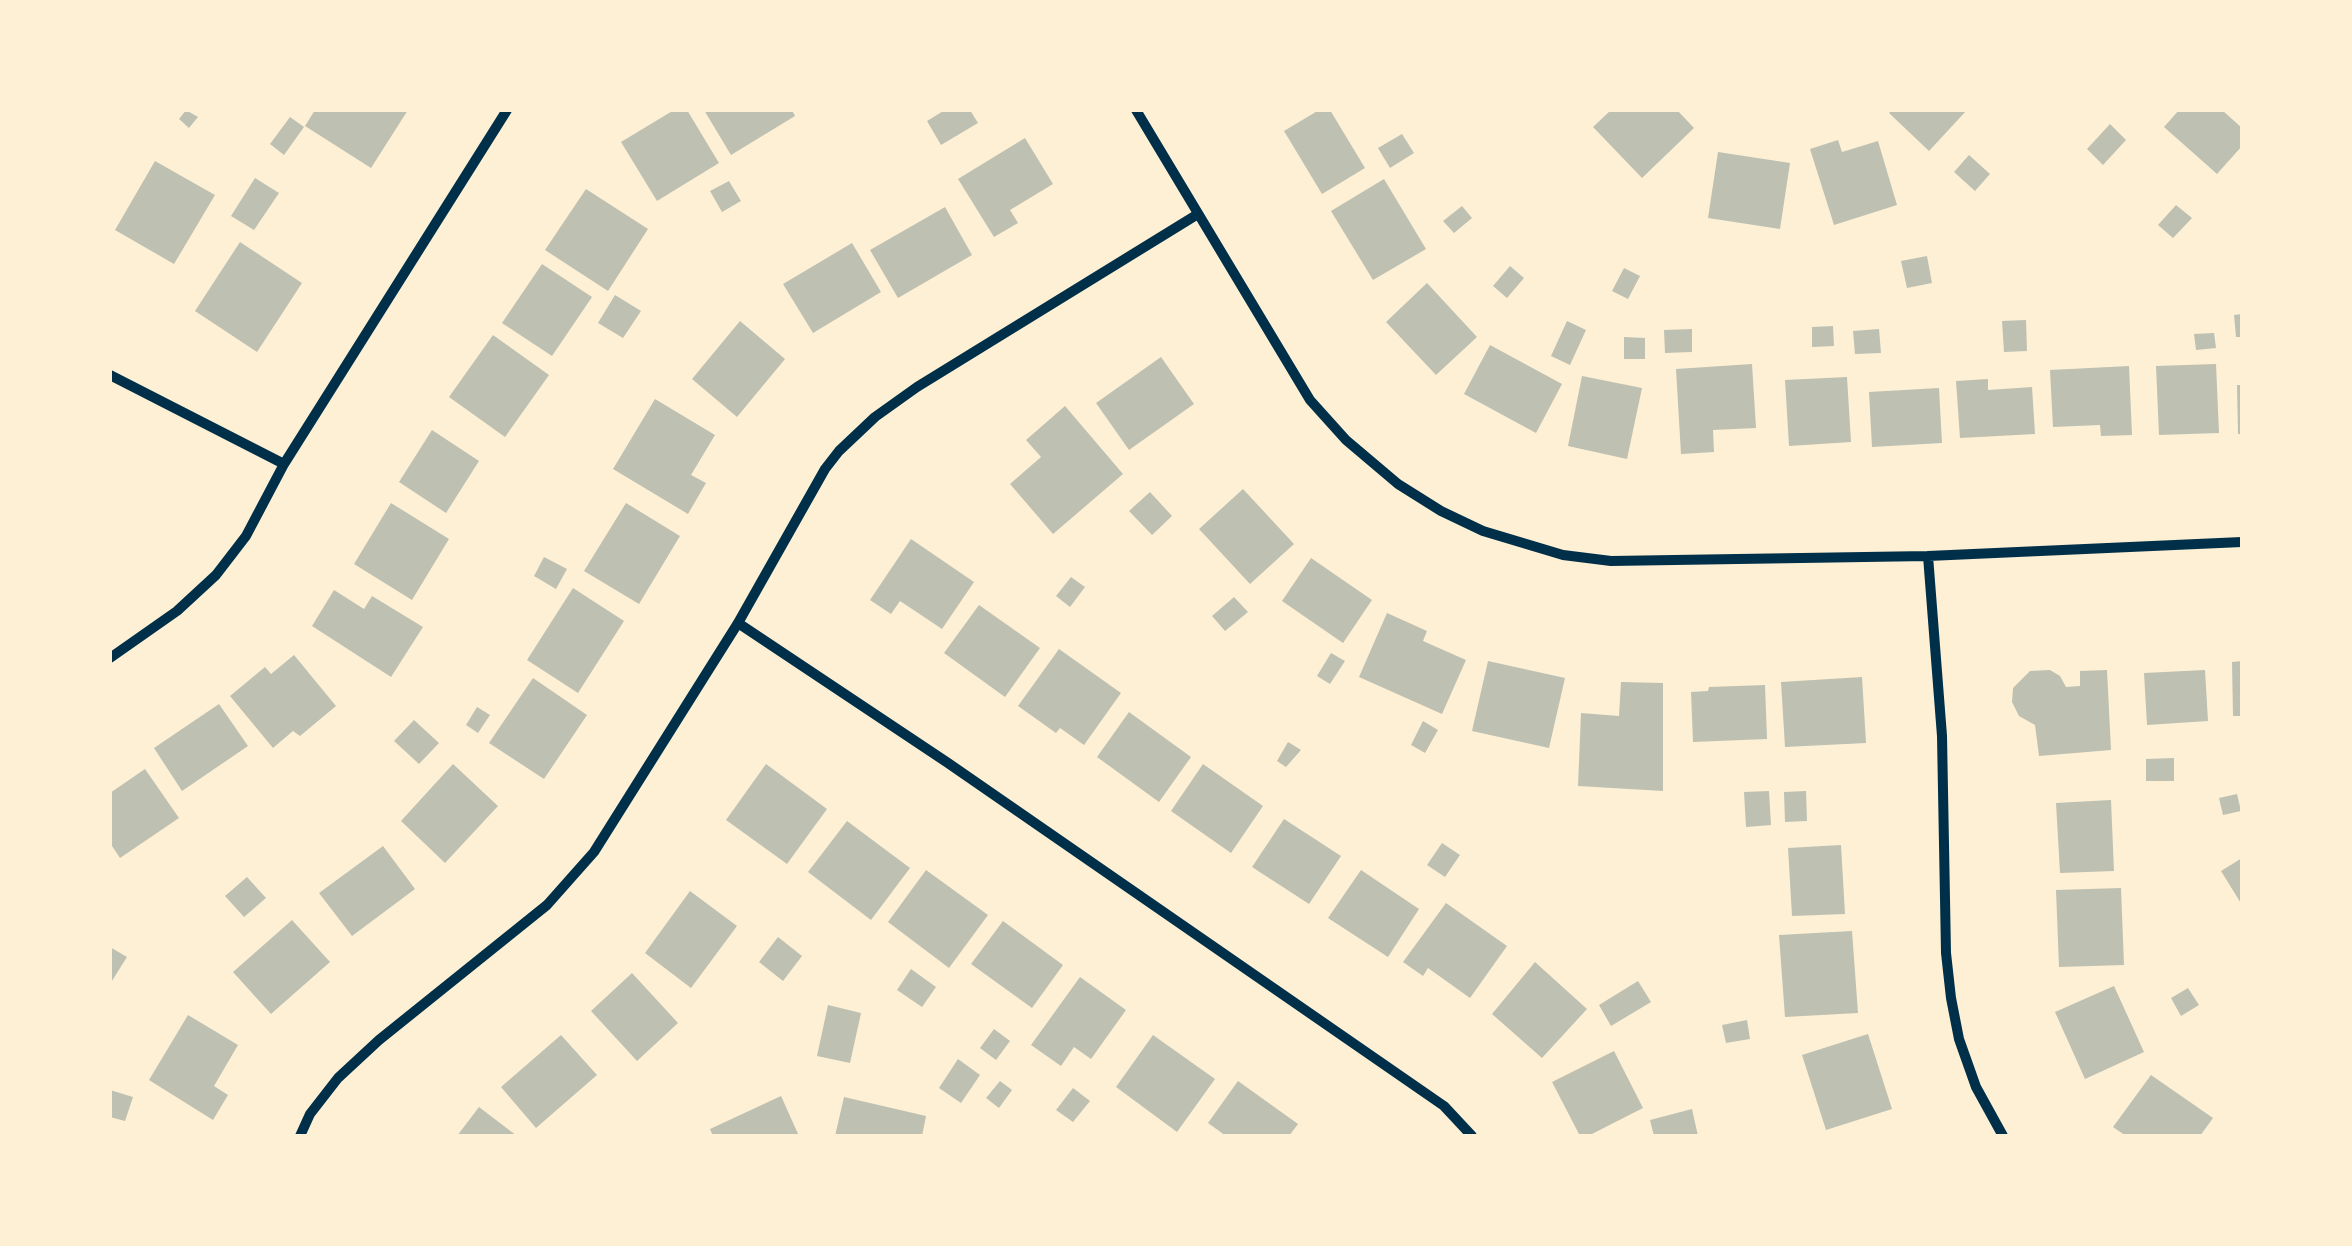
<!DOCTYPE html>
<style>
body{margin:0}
#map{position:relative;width:2352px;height:1246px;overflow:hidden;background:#fdf0d5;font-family:"Libre Baskerville",serif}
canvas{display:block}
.frame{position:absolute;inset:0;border:112px solid #fdf0d5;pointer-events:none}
</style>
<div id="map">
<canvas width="2352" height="1246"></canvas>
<div class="frame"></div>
</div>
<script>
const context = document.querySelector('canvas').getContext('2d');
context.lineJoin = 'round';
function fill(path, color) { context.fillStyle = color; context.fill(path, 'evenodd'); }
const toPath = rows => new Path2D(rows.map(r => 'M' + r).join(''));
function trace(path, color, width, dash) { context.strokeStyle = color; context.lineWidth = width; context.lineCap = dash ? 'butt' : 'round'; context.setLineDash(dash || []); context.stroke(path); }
fill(toPath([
 [186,110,198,117,189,128,179,119],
 [315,110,408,110,371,168,305,126],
 [674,110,687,110,719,163,657,201,621,142],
 [704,110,792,110,795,116,731,155],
 [945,110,970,110,978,123,941,145,927,121],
 [1319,110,1330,110,1365,168,1322,194,1284,131],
 [1611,110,1677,110,1694,128,1642,178,1593,127],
 [1892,110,1967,110,1929,151,1889,113],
 [2179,110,2222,110,2242,128,2242,146,2217,174,2164,127],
 [290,117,304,127,284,155,270,144],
 [2110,124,2126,140,2103,165,2087,149],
 [1402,134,1414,153,1390,168,1378,148],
 [1025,138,1053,184,1010,210,1018,223,994,237,958,179],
 [1838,140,1842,152,1878,141,1897,205,1834,225,1810,149],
 [1718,152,1790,163,1780,229,1708,218],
 [1969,155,1990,174,1975,191,1954,172],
 [155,161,215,195,174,264,115,230],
 [255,178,279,193,254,230,231,216],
 [1384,179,1426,249,1373,280,1331,211],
 [729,181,741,201,722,212,710,191],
 [586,189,648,229,608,291,545,250],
 [2176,205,2192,218,2173,238,2158,225],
 [1462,206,1472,218,1454,233,1443,221],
 [945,207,972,255,898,298,870,250],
 [240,242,302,283,257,352,195,311],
 [852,243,881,292,813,333,783,284],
 [1927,256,1932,283,1907,288,1901,261],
 [542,264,592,297,552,356,502,323],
 [1510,266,1524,278,1507,298,1493,286],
 [1624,268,1640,276,1628,299,1612,291],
 [1427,283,1477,337,1436,375,1386,322],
 [615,295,641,311,623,338,598,323],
 [2242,314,2242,337,2236,337,2234,315],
 [2026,320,2027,351,2004,352,2002,321],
 [740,321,785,359,737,417,692,379],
 [1567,321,1586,330,1570,365,1551,356],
 [1833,326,1834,346,1812,347,1812,327],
 [1692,329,1692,352,1665,353,1664,330],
 [1879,329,1881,353,1855,354,1853,331],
 [2214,333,2216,348,2196,350,2194,334],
 [493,335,549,375,505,437,449,397],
 [1624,337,1645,338,1645,359,1624,359],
 [1490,345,1562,384,1536,433,1464,394],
 [1161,357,1194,404,1129,450,1096,403],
 [1752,364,1756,428,1713,430,1714,452,1681,454,1676,369],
 [2216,364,2219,433,2159,435,2156,366],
 [2129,366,2132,435,2101,436,2100,425,2053,427,2050,370],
 [1582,376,1642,388,1627,459,1568,446],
 [1847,377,1851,442,1789,446,1785,380],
 [1988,379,1988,390,2032,387,2035,434,1960,438,1956,381],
 [2237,385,2242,385,2242,434,2238,434],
 [1939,388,1942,443,1872,447,1869,392],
 [655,399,715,435,691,475,706,483,688,514,613,469],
 [1065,406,1123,474,1053,534,1010,484,1041,457,1026,440],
 [432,430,479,461,446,513,399,482],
 [1243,489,1294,544,1250,584,1199,529],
 [1150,492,1172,516,1152,535,1129,511],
 [391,503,449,539,412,600,354,564],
 [626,503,680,536,639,604,584,571],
 [911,539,974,582,942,629,900,601,891,614,870,600],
 [544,557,567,569,556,589,534,576],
 [1311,558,1372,600,1343,643,1282,601],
 [1071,577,1085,587,1070,607,1056,596],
 [573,588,624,621,578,693,527,660],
 [334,590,364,609,372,596,423,627,391,677,312,626],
 [1234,597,1248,612,1225,631,1212,616],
 [979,605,1040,648,1005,697,944,653],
 [1387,613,1427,631,1423,641,1466,660,1442,714,1359,677],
 [1059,649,1121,693,1084,745,1060,728,1056,733,1018,706],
 [1331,653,1345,661,1330,684,1317,676],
 [294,655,336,706,300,736,293,731,273,748,230,696,265,667,271,674],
 [1488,661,1565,678,1549,748,1472,731],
 [2242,661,2242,716,2233,716,2232,662],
 [2050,670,2060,676,2066,687,2080,686,2080,671,2107,670,2111,750,2039,756,2035,725,2019,716,2012,702,2013,688,2030,671],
 [2205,670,2208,721,2147,725,2144,673],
 [1862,677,1866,743,1785,747,1781,682],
 [533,678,587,715,544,779,489,743],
 [1621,682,1663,683,1663,791,1578,786,1581,713,1619,716],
 [1765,685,1767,739,1693,742,1691,692,1708,691,1709,687],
 [219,704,248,746,182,791,154,748],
 [477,707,490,715,478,733,466,725],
 [1129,712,1191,757,1159,802,1097,757],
 [414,720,439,743,419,764,394,741],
 [1423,721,1438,730,1425,753,1411,745],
 [1288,742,1301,750,1286,767,1277,761],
 [2174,758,2174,781,2146,781,2146,759],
 [453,764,498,806,445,863,401,821],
 [766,764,827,809,787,864,726,820],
 [1203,764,1263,806,1231,853,1171,811],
 [145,769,179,818,120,858,110,843,110,793],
 [1769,791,1771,825,1746,827,1744,792],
 [1806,791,1807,821,1785,822,1784,792],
 [2237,794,2241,811,2223,815,2219,798],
 [2111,800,2114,871,2060,873,2056,803],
 [1284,819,1341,856,1309,904,1252,867],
 [847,821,910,868,871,920,808,872],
 [1442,843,1460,855,1445,877,1427,865],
 [1841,845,1845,914,1792,916,1788,848],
 [383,846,415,889,352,936,319,893],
 [2242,858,2242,905,2221,871],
 [926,870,988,915,949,968,888,922],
 [1361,870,1419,909,1388,957,1328,918],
 [247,877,266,898,244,917,225,896],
 [2121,888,2124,965,2059,967,2056,890],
 [690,891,737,926,691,988,645,953],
 [1446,903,1507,946,1470,998,1428,968,1423,976,1403,962],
 [292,920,330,962,271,1014,233,972],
 [1003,921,1063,965,1032,1008,971,964],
 [1852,931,1858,1013,1785,1017,1779,935],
 [778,937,802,956,783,981,759,962],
 [110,947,127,957,110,984],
 [1535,962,1587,1009,1542,1058,1492,1014],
 [911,969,936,987,922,1007,897,990],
 [632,973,678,1023,637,1061,591,1011],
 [1080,977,1126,1010,1091,1059,1074,1047,1061,1066,1031,1045],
 [1638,981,1651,1002,1611,1026,1599,1005],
 [2114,986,2144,1052,2085,1079,2055,1012],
 [2188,988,2199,1005,2181,1016,2171,998],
 [828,1005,861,1013,850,1063,817,1056],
 [188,1015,238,1045,214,1086,228,1095,213,1120,149,1080],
 [1747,1020,1750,1039,1726,1043,1722,1025],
 [994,1029,1010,1041,996,1060,980,1048],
 [1868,1034,1892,1109,1826,1130,1802,1055],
 [561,1035,597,1075,536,1128,501,1087],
 [1153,1035,1215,1079,1177,1132,1116,1087],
 [1614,1051,1643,1108,1588,1136,1580,1136,1552,1082],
 [958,1059,980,1075,961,1103,939,1088],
 [2151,1075,2213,1118,2200,1136,2126,1136,2113,1127],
 [1000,1081,1012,1090,999,1108,986,1098],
 [1238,1081,1298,1124,1289,1136,1226,1136,1208,1123],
 [1073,1088,1090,1101,1073,1122,1056,1110],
 [110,1090,133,1097,125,1121,110,1117],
 [781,1096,799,1136,713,1136,710,1129],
 [844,1097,926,1116,922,1136,835,1136],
 [479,1107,517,1136,457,1136],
 [1692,1109,1698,1136,1654,1136,1650,1120]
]), '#bec0b2');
trace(toPath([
 [1136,110,1310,400,1346,440,1398,484,1441,511,1483,531,1563,555,1611,561,1928,556,2242,542],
 [110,375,284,464],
 [1928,556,1942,736,1946,953,1951,998,1959,1039,1976,1087,2003,1136],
 [738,623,948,763,1444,1106,1472,1136],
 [110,658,177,611,216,575,246,536,284,464,507,110],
 [300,1136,310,1114,338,1078,379,1040,547,905,594,852,738,623,825,469,839,451,875,417,917,387,1198,214]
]), '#003049', 10);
</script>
